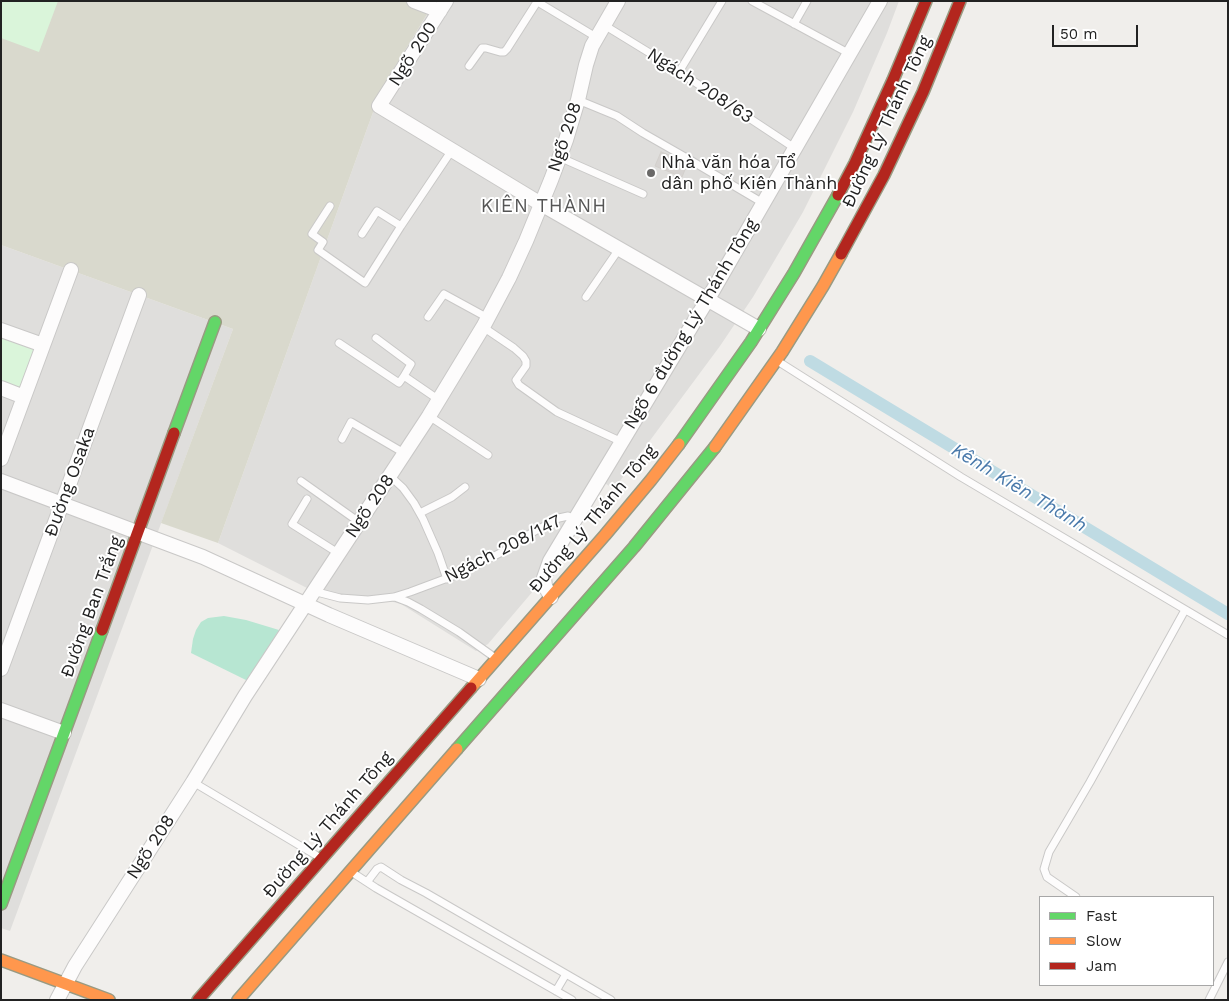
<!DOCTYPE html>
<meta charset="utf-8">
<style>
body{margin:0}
#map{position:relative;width:1229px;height:1001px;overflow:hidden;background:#f0eeeb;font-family:"Work Sans",sans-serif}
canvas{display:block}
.frame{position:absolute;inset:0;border:2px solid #222;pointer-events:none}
.legend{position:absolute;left:1039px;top:896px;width:175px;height:90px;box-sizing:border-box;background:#fff;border:1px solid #a7a7a7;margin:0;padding:6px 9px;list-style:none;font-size:15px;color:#222}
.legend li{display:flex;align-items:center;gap:10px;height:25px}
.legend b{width:25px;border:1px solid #a7a7a7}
.scale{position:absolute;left:1052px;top:25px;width:86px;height:22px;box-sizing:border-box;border:2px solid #222;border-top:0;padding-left:6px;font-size:15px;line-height:18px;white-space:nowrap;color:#222;-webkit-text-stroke:4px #fff;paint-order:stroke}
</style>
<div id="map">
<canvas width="1229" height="1001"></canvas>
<div class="frame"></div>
<ul class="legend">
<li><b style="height:6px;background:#63d668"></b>Fast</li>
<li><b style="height:6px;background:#ff974d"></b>Slow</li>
<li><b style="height:6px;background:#b3261e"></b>Jam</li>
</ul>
<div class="scale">50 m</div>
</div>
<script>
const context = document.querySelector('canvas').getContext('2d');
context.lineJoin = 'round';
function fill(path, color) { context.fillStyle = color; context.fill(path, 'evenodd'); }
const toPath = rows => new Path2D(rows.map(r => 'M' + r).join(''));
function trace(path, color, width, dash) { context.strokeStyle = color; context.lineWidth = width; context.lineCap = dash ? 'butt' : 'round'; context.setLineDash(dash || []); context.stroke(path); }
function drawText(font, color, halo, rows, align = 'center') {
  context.font = font + ' "Work Sans",sans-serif'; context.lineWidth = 4; context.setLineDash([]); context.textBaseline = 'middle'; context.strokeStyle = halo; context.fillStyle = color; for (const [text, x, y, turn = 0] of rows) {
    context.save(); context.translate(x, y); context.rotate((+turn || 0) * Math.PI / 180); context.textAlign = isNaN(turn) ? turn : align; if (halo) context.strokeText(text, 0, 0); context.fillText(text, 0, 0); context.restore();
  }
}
fill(toPath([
 [435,1,899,1,887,33,853,112,803,212,753,297,720,346,614,489,595,477,546,563,534,590,488,644,476,651,401,604,374,597,340,596,307,588,218,543,381,90],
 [1,245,233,329,10,931,1,928]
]), '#dfdedc');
fill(toPath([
 [1,1,435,1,381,90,218,543,161,523,233,329,1,245]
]), '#d9d9cd');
fill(toPath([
 [1,1,58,1,39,52,1,38],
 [1,330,43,345,24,397,1,389]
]), '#daf5da');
fill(toPath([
 [224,616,246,620,279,630,248,681,191,653,193,639,196,630,201,622,208,618]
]), '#b7e6d2');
trace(toPath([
 [810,361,1228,614]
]), '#bfdbe3', 12);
const building = toPath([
 [661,152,688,162,682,177,655,166,661,152]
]);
fill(building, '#d7d4d2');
trace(building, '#d3d0cc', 1);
const lane = toPath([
 [536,1,596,37],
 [752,1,850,54],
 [794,24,807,1],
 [604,25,666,63,796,149],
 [469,66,482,48,486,48,500,52,504,52,507,49,537,2],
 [679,72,722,1],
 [578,100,617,116,643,133,685,157,763,203],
 [559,157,643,194],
 [330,206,312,234,323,242,318,250,365,283,401,226,452,150],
 [362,234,377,211,401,226],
 [586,297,619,249],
 [428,317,444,294,488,318],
 [483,327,514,348,523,356,526,361,526,366,516,380,519,385,557,412,622,442],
 [376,338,411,364,404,376],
 [339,343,399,383,404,376,439,400],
 [779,362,961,477,1228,635],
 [429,416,488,455],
 [342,439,351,422,404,453],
 [390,476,403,488,414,503,423,519,438,553,447,579],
 [301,481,359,522],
 [307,499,292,524,338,553],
 [420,513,452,497,465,487],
 [313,591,340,598,368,600,394,597,410,592,461,573,506,550,515,542,559,518,568,516,575,519],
 [395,597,408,602,421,609,459,632,494,657],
 [193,782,319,857],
 [353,873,376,888,572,1000],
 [367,882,377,869,381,867,401,880,426,893,611,1000],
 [1076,897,1047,877,1044,869,1049,852,1090,782,1185,610],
 [556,991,566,974],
 [1209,1000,1228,962]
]);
const street = toPath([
 [414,1,440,11],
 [446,1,379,106,541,204,759,329],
 [1,330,43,345],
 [1,388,24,397],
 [1,459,71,270],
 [1,481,203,557,329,615,479,679],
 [551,597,545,586,544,578,550,561,712,292,880,1],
 [1,669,139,295],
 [1,710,64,733],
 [57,1000,75,966,193,782,245,696,429,416,483,327,509,278,526,241,551,180,566,140,578,100,586,65,592,46,618,1]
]);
const fast = toPath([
 [174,433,215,322],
 [679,444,751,342,794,273,838,195],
 [457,749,634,547,715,447],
 [1,904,102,630]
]);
const slow = toPath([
 [715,447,782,352,823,286,841,254],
 [471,688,605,535,651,480,679,444],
 [1,960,109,1000],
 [238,1000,457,749]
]);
const jam = toPath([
 [838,195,855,163,893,80,926,1],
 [841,254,884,175,923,92,960,1],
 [102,630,174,433],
 [198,1000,471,688]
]);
trace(lane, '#c9c8c7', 9);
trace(street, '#c9c8c7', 16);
trace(fast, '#999a82', 14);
trace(slow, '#999a82', 14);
trace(jam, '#999a82', 14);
trace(lane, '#fdfcfc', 7);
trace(street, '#fdfcfc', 14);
trace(fast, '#63d668', 11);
trace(slow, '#ff974d', 11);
trace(jam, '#b3261e', 11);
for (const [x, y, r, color] of [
 [651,173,5,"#6a6968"]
]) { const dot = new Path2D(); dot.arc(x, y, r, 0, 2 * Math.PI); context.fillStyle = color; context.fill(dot); trace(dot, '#fff', 2); }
drawText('18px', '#222', '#fff', [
 ["Ngõ 200",413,54,-57],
 ["Ngách 208/63",700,86,33],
 ["Đường Lý Thánh Tông",887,122,-65],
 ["Ngõ 208",565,137,-72],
 ["Ngõ 6 đường Lý Thánh Tông",691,324,-59],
 ["Đường Osaka",70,482,-70],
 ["Ngõ 208",370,506,-56],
 ["Đường Lý Thánh Tông",593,519,-50],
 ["Ngách 208/147",503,549,-27],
 ["Đường Ban Trắng",92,607,-70],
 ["Đường Lý Thánh Tông",328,825,-49],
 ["Ngõ 208",151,847,-57]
]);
drawText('18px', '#222', '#fff', [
 ["Nhà văn hóa Tổ",661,163],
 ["dân phố Kiên Thành",661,184]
], 'left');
context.letterSpacing = '1px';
drawText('19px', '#555', '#fff', [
 ["KIÊN THÀNH",544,206]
]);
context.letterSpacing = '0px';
drawText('italic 19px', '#4a7aab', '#fff', [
 ["Kênh Kiên Thành",1019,488,31]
]);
</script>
